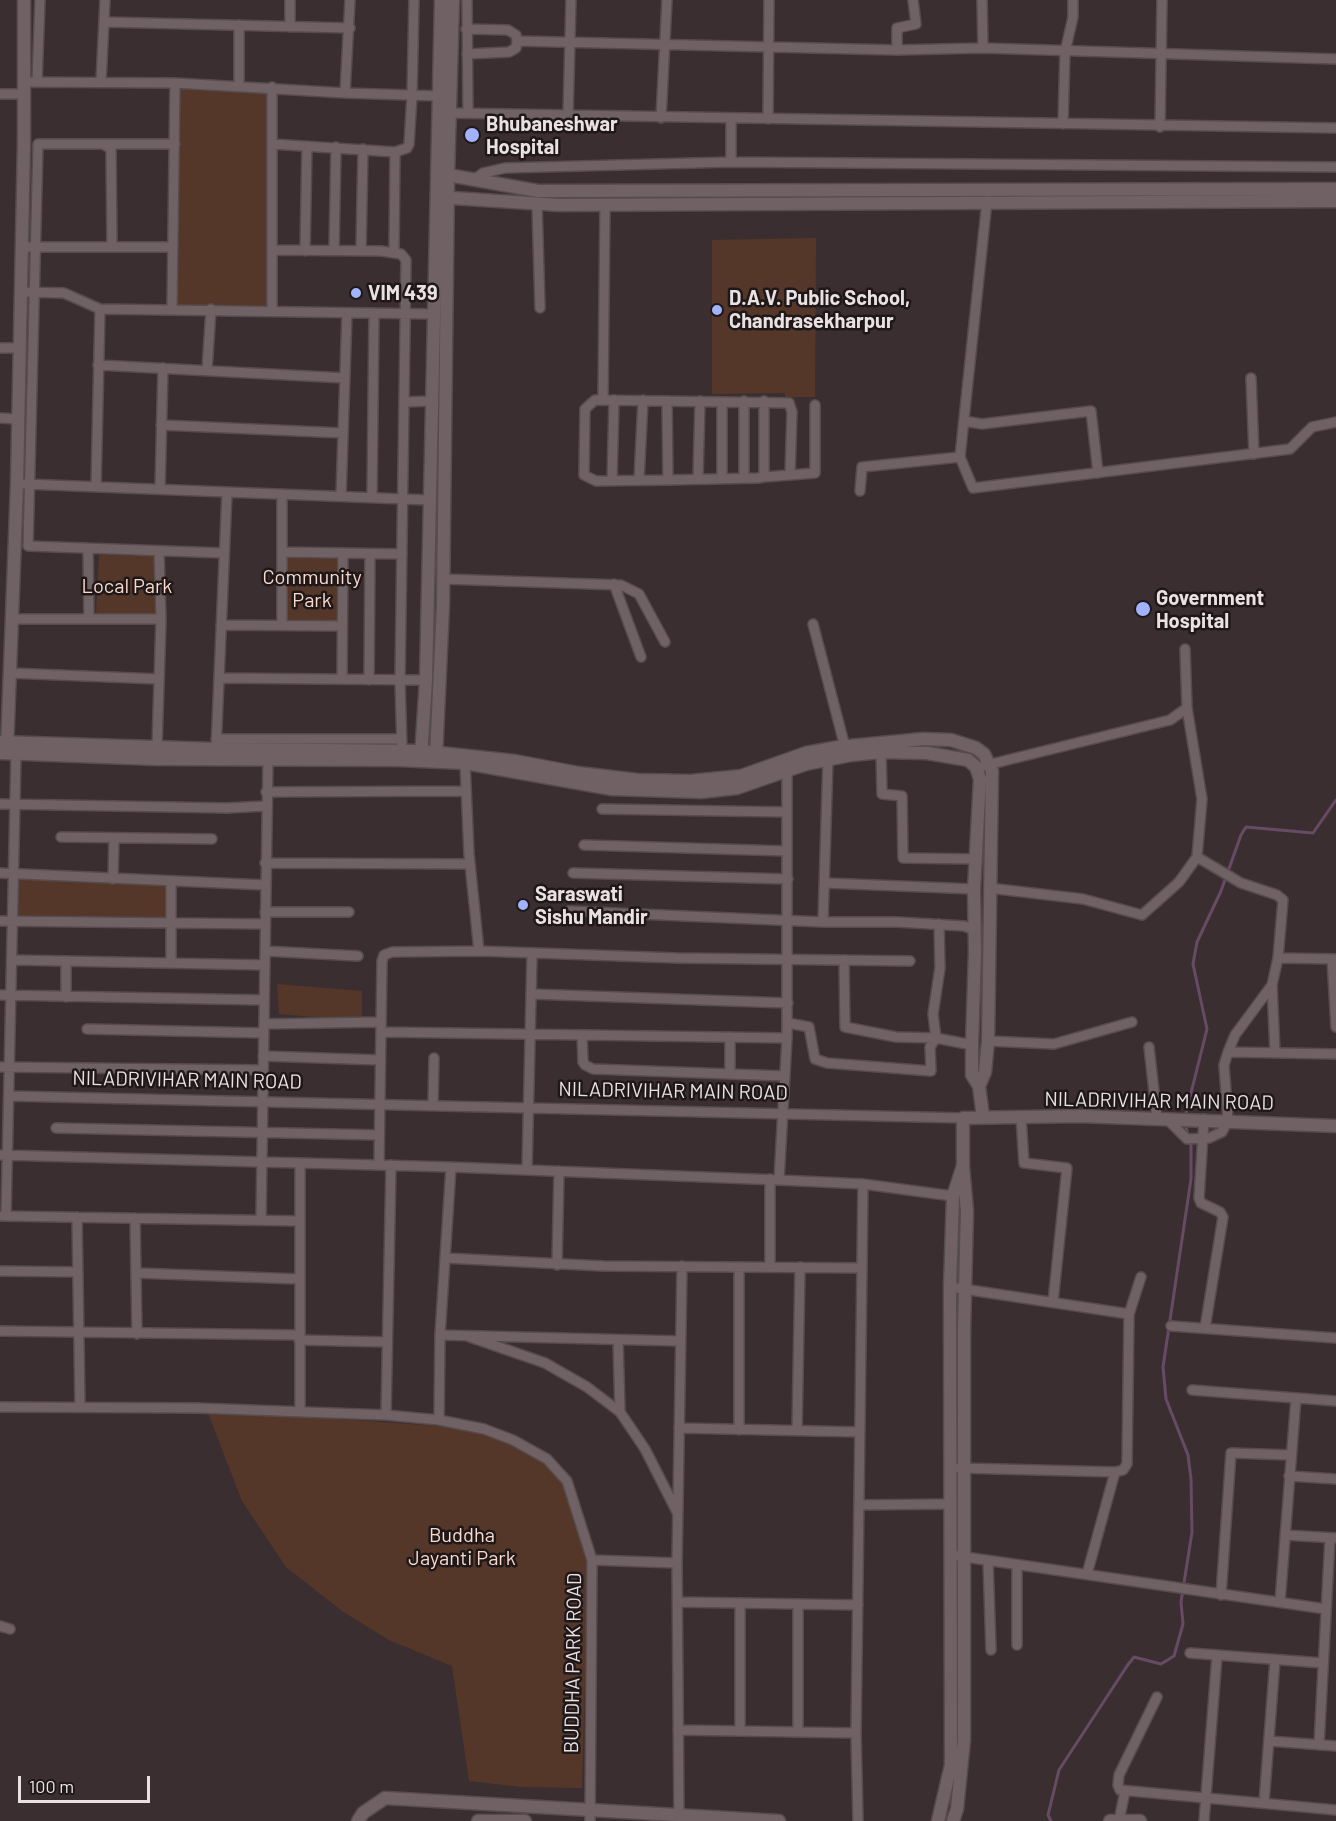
<!DOCTYPE html>
<style>
body{margin:0}
#map{position:relative;width:1336px;height:1821px;overflow:hidden;background:#3b2e30;font-family:Barlow,sans-serif}
canvas{display:block}
.scale{position:absolute;left:18px;top:1776px;width:132px;height:27px;box-sizing:border-box;border:3px solid #eae1e3;border-top:0;padding-left:8px;font-size:18px;line-height:21px;white-space:nowrap;color:#eae1e3;-webkit-text-stroke:4px #1e1819;paint-order:stroke}
</style>
<div id="map">
<canvas width="1336" height="1821"></canvas>
<div class="scale">100 m</div>
</div>
<script>
const context = document.querySelector('canvas').getContext('2d');
context.lineJoin = 'round';
function fill(path, color) { context.fillStyle = color; context.fill(path, 'evenodd'); }
const toPath = rows => new Path2D(rows.map(r => 'M' + r).join(''));
function trace(path, color, width, dash) { context.strokeStyle = color; context.lineWidth = width; context.lineCap = dash ? 'butt' : 'round'; context.setLineDash(dash || []); context.stroke(path); }
function drawText(font, color, halo, rows, align = 'center') {
  context.font = font + ' Barlow,sans-serif'; context.lineWidth = 5; context.setLineDash([]); context.textBaseline = 'middle'; context.strokeStyle = halo; context.fillStyle = color; for (const [text, x, y, turn = 0] of rows) {
    context.save(); context.translate(x, y); context.rotate((+turn || 0) * Math.PI / 180); context.textAlign = isNaN(turn) ? turn : align; if (halo) context.strokeText(text, 0, 0); context.fillText(text, 0, 0); context.restore();
  }
}
fill(toPath([
 [177,84,272,87,272,311,172,308],
 [816,238,815,397,785,397,785,393,712,394,712,240],
 [282,552,343,553,342,626,282,625],
 [99,555,154,556,155,615,96,616],
 [15,874,171,881,171,922,14,922],
 [277,984,362,991,362,1021,279,1014],
 [207,1410,467,1428,510,1443,542,1460,562,1482,579,1529,588,1568,582,1788,522,1787,469,1781,452,1666,389,1640,342,1611,286,1567,242,1501]
]), '#55372a');
trace(toPath([
 [1185,1117,1207,1029,1193,964,1197,942,1221,891,1241,835,1246,827,1313,833,1336,800],
 [1051,1821,1048,1815,1059,1770,1127,1666,1134,1657,1161,1664,1174,1656,1183,1624,1181,1602,1192,1532,1191,1479,1188,1455,1166,1399,1163,1367,1191,1179,1191,1145,1185,1124]
]), '#674b64', 3);
const street = toPath([
 [290,0,290,27],
 [467,0,468,112],
 [104,22,350,28],
 [239,25,239,85],
 [466,29,508,30,516,35,517,41,516,48,509,52,467,54],
 [517,41,897,50,897,28,916,24,913,0],
 [983,48,1336,59],
 [897,50,983,48,982,0],
 [24,82,175,83,345,93,440,96],
 [37,82,40,0],
 [101,82,105,0],
 [272,87,272,311],
 [345,93,350,0],
 [0,94,24,94],
 [450,113,1336,128],
 [568,116,571,0],
 [661,118,667,0],
 [731,119,731,162],
 [768,119,769,0],
 [1063,124,1065,52,1073,17,1073,0],
 [1160,127,1162,0],
 [103,144,175,144],
 [272,144,395,152,407,148,409,144,412,96,414,0],
 [475,179,483,173,505,168,731,162,1336,167],
 [987,201,960,457,973,488,1290,449,1312,427,1336,422],
 [537,204,540,308],
 [21,247,173,247],
 [112,247,111,149,103,144,38,144,28,546,223,553],
 [273,250,381,251,401,254,406,260,400,681,402,750],
 [305,251,307,146],
 [334,251,336,147],
 [361,251,363,149],
 [394,253,395,152],
 [20,292,64,293,100,309,434,314],
 [172,308,175,83],
 [0,348,18,348],
 [98,365,345,378],
 [207,370,211,309],
 [1251,378,1254,454],
 [603,400,605,205],
 [667,401,668,480],
 [405,402,431,401],
 [0,418,17,419],
 [964,421,982,424,1091,411,1098,473],
 [161,425,343,433],
 [790,475,792,412,789,403,595,400,585,409,584,475,596,481,668,480,758,478,764,477,790,475,815,473,815,405],
 [764,477,764,401],
 [698,478,700,401],
 [722,478,722,402],
 [744,478,744,401],
 [639,480,643,400],
 [612,481,614,400],
 [24,484,429,500],
 [96,487,100,309],
 [160,489,163,368],
 [860,491,862,467,960,457],
 [341,496,347,313],
 [372,497,374,314],
 [88,549,89,619],
 [282,552,402,554],
 [443,579,621,585,639,594,665,642],
 [614,584,641,657],
 [11,619,161,619],
 [813,624,845,747],
 [221,625,342,626],
 [282,625,282,494],
 [9,673,159,679],
 [219,678,426,680],
 [342,679,343,553],
 [369,680,370,554],
 [216,739,401,739],
 [157,747,161,619,159,551],
 [216,749,227,492],
 [881,752,882,794,902,796,903,858,977,859],
 [465,763,469,854,479,951],
 [983,766,1170,720,1187,708,1185,649],
 [266,792,466,791],
 [0,804,227,808,266,806],
 [602,809,787,812],
 [61,837,212,839],
 [584,845,787,851],
 [265,863,470,864],
 [0,873,265,885],
 [573,873,788,879],
 [113,879,114,838],
 [825,883,974,889],
 [989,888,1083,899,1142,915,1179,882,1197,857,1202,799,1187,708],
 [569,911,823,922,897,922,964,926,975,930],
 [265,912,349,912],
 [0,921,265,924],
 [823,922,828,759],
 [265,951,358,956],
 [1278,958,1336,959],
 [1332,959,1336,1027],
 [13,960,264,965],
 [844,960,845,1027,896,1037,936,1038,933,1014,940,968,939,924],
 [171,963,171,881],
 [1272,985,1275,1052],
 [531,994,788,1003],
 [0,995,264,1000],
 [66,997,66,961],
 [788,1023,809,1027,815,1059,827,1063,931,1071,930,1047,936,1038,972,1045],
 [264,1024,381,1022],
 [87,1029,264,1033],
 [382,1032,787,1038],
 [582,1035,583,1062,585,1065,593,1069,785,1076],
 [730,1037,730,1074],
 [988,1041,1054,1044,1132,1022],
 [1149,1047,1157,1118],
 [1228,1052,1336,1054],
 [263,1056,380,1060],
 [0,1067,263,1070],
 [9,1096,963,1118],
 [433,1105,434,1058],
 [1021,1117,1024,1163,1067,1168,1053,1302],
 [1166,1118,1187,1139,1209,1138,1222,1132,1228,1120,1224,1065,1228,1052,1235,1035,1272,985,1278,958,1283,900,1277,895,1241,883,1197,857],
 [1204,1119,1199,1198,1201,1203,1220,1212,1223,1217,1205,1328],
 [56,1128,379,1135],
 [0,1155,451,1167,779,1180,863,1184,953,1196],
 [379,1165,382,961,384,955,392,952,479,951,677,958,910,961],
 [527,1170,532,954],
 [779,1180,787,1038,787,771],
 [2,1216,299,1221],
 [6,1216,16,754],
 [77,1217,80,1407],
 [135,1218,137,1334],
 [261,1220,268,760],
 [445,1258,603,1266,862,1268],
 [557,1265,559,1171],
 [739,1267,739,1430],
 [770,1267,770,1179],
 [0,1271,78,1272],
 [136,1273,299,1279],
 [950,1287,1129,1314],
 [1171,1326,1336,1338],
 [0,1331,299,1335],
 [440,1335,680,1341],
 [467,1336,545,1363,587,1387,620,1412,645,1449,677,1512],
 [299,1340,387,1342],
 [618,1340,620,1412],
 [1192,1390,1336,1401],
 [0,1407,197,1408,386,1415,439,1420,484,1429,513,1440,547,1459,567,1481,592,1560,590,1821],
 [300,1412,300,1163],
 [386,1415,391,1165],
 [439,1420,440,1335,451,1167],
 [679,1428,860,1432],
 [797,1431,800,1267],
 [959,1468,1115,1472,1123,1470,1127,1464,1129,1314,1141,1277],
 [1289,1476,1336,1479],
 [859,1505,952,1504],
 [1285,1535,1336,1538],
 [951,1555,1326,1609],
 [592,1560,677,1563],
 [988,1561,991,1650],
 [1017,1565,1017,1645],
 [1087,1574,1115,1472],
 [1221,1595,1231,1453,1290,1455],
 [678,1602,858,1605],
 [1280,1602,1296,1398],
 [798,1604,798,1732],
 [0,1626,10,1629],
 [1190,1653,1323,1663],
 [1157,1697,1119,1775,1118,1785,1120,1790,1336,1810],
 [678,1730,856,1733],
 [740,1731,740,1603],
 [1269,1741,1336,1746],
 [1319,1745,1330,1538],
 [1264,1803,1275,1660],
 [679,1817,677,1563,682,1266],
 [858,1821,856,1733,863,1184],
 [1119,1821,1125,1791],
 [1204,1821,1217,1656]
]);
const secondary = toPath([
 [437,173,538,191,1336,189],
 [437,197,559,205,1336,201],
 [0,742,216,749,422,751,515,761,578,773,638,780,691,781,741,776,806,753,839,747,923,739,951,740,976,748,984,754,992,771,988,1041,985,1072,979,1086],
 [7,748,17,484,24,142,24,0],
 [0,753,157,759,399,760,465,763,612,789,701,792,737,788,806,764,851,755,881,752,927,753,968,760,976,767,980,779,974,889,975,952,972,1045,972,1075,979,1086,983,1117],
 [421,757,426,680,441,0],
 [436,757,443,604,448,177,453,0],
 [358,1821,363,1813,385,1798,779,1821],
 [478,1821,525,1821],
 [938,1821,951,1765,950,1287,953,1196,963,1166,963,1118,1080,1116,1336,1126],
 [953,1821,957,1809,964,1740,964,1330,967,1211,963,1167],
 [1110,1821,1140,1821]
]);
trace(street, '#564b4d', 12);
trace(secondary, '#564b4d', 15);
trace(street, '#706264', 9);
trace(secondary, '#706264', 12);
for (const [x, y, r, color] of [
 [472,135,8,"#a3b2fd"],
 [356,293,6,"#a3b2fd"],
 [717,310,6,"#a3b2fd"],
 [1143,609,8,"#a3b2fd"],
 [523,905,6,"#a3b2fd"]
]) { const dot = new Path2D(); dot.arc(x, y, r, 0, 2 * Math.PI); context.fillStyle = color; context.fill(dot); trace(dot, '#1e1819', 2); }
drawText('bold 20px', '#eae1e3', '#1e1819', [
 ["Bhubaneshwar",486,124],
 ["Hospital",486,147],
 ["VIM 439",368,293],
 ["D.A.V. Public School,",729,298],
 ["Chandrasekharpur",729,321],
 ["Government",1156,598],
 ["Hospital",1156,621],
 ["Saraswati",535,894],
 ["Sishu Mandir",535,917]
], 'left');
drawText('20px', '#fad8ca', '#1e1819', [
 ["Community",312,577],
 ["Park",312,600],
 ["Local Park",127,586],
 ["Buddha",462,1535],
 ["Jayanti Park",462,1558]
]);
drawText('20px', '#eae1e3', '#1e1819', [
 ["NILADRIVIHAR MAIN ROAD",187,1080,1],
 ["NILADRIVIHAR MAIN ROAD",673,1091,1],
 ["NILADRIVIHAR MAIN ROAD",1159,1101,1],
 ["BUDDHA PARK ROAD",573,1663,-89]
]);
</script>
